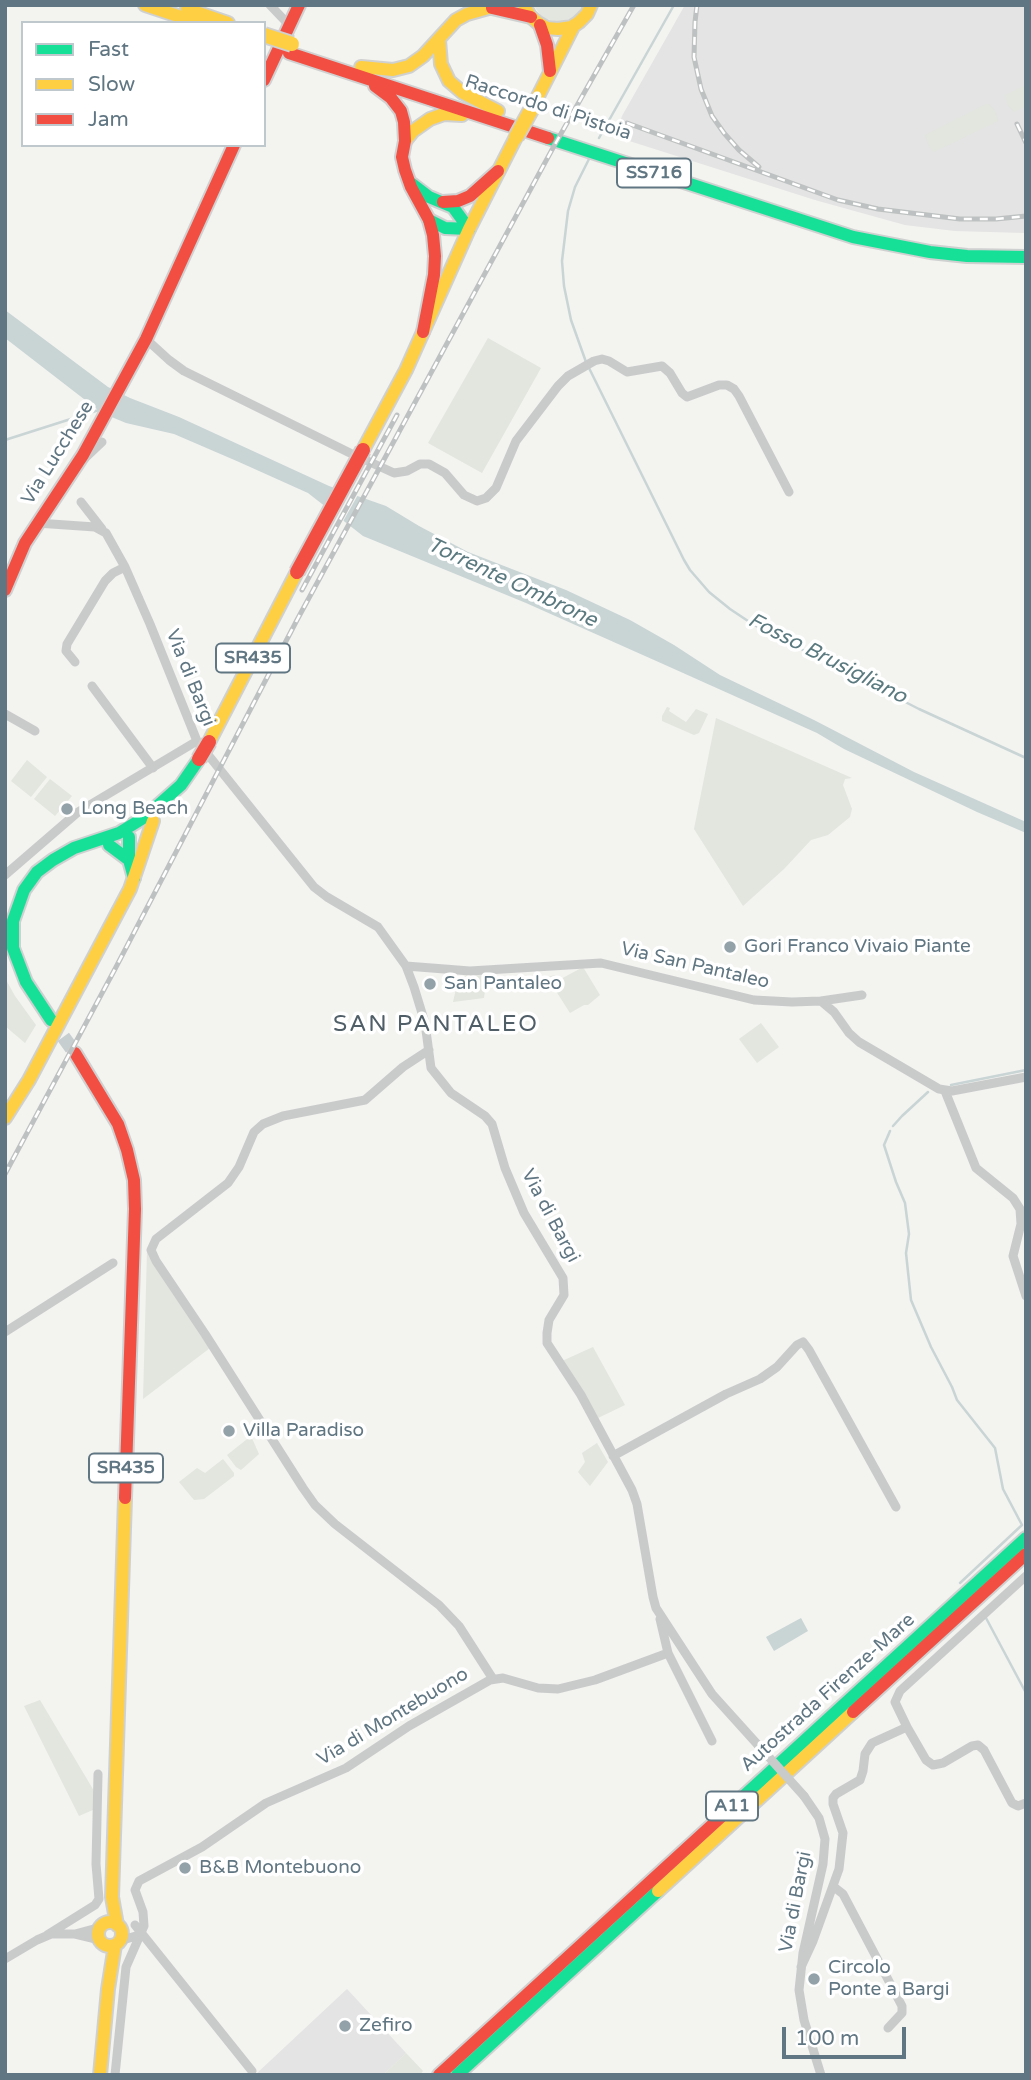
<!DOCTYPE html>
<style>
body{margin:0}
#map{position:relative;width:1031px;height:2080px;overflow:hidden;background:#f3f3f0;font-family:"Varela Round",sans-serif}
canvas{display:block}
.frame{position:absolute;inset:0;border:7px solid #607682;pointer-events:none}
.legend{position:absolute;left:21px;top:21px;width:245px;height:126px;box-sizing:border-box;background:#fff;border:2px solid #bfc8cd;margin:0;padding:9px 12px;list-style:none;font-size:21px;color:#607682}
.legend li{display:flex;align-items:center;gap:14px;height:35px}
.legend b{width:35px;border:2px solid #bfc8cd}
.scale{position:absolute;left:782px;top:2027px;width:124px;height:32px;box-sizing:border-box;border:4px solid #607682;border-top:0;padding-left:9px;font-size:21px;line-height:24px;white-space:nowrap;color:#607682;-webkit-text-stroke:5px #fff;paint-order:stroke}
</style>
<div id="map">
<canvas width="1031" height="2080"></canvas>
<div class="frame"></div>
<ul class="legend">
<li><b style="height:9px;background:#16e098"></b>Fast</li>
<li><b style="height:9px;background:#ffcf43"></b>Slow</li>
<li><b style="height:9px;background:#f24e42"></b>Jam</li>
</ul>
<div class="scale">100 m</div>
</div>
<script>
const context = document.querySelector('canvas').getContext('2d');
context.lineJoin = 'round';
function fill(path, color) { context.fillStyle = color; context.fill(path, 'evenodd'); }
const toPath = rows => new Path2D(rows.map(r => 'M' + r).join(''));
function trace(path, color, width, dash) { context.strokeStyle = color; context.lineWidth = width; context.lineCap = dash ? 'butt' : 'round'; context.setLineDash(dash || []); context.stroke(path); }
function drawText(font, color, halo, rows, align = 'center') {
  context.font = font + ' "Varela Round",sans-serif'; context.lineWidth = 7; context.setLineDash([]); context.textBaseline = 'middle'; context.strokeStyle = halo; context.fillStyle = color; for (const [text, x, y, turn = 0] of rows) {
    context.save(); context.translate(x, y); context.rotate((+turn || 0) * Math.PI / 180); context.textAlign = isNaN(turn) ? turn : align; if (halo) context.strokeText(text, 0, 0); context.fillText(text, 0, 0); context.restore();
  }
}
fill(toPath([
 [685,5,1026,5,1026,233,955,231,905,225,815,200,620,138,617,133,622,116],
 [347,1989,406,2053,383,2075,255,2075]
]), '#e3e4e3');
fill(toPath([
 [533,5,584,5,575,17,558,22,543,18],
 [1026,85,1026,106,1014,112,1007,104,1005,95],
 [988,103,995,111,998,121,934,152,930,148,925,135],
 [488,338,541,368,482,473,428,443],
 [667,707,670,708,669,711,686,722,696,709,708,714,699,733,694,735,662,721,662,716],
 [716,718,852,778,845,779,843,785,852,809,850,817,828,835,811,840,784,869,743,906,694,829],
 [27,760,47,777,31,797,11,781],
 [50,779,72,796,55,816,34,799],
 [583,967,600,995,588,1005,584,1005,570,1013,547,977,555,975,559,980],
 [487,975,484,998,453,1002,459,976],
 [5,978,15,996,36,1025,25,1043,5,1026],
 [761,1023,779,1047,757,1063,739,1039],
 [147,1251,210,1348,143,1399],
 [593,1347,625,1405,598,1418,562,1361],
 [251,1436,259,1454,241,1470,236,1467,227,1455],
 [597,1443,608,1462,590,1486,578,1472,585,1462,582,1453],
 [223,1459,234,1473,234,1476,204,1499,194,1500,179,1482,197,1468,205,1473],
 [40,1700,97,1796,95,1809,79,1816,24,1706],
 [406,2053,423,2071,420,2075,383,2075]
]), '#e2e6de');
fill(toPath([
 [5,310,108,387,130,398,179,417,329,486,386,506,419,526,468,552,566,590,630,620,674,645,720,675,814,720,914,772,1026,822,1026,833,977,812,844,749,817,733,663,664,526,603,363,536,308,493,239,462,174,434,126,423,102,413,5,338],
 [801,1618,808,1631,774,1651,766,1637]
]), '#c9d4d5');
fill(toPath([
 [349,489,359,493,341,525,334,518]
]), '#f3f3f0');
trace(toPath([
 [599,138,674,5],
 [586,362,571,320,564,286,562,261,568,211,575,187,589,159],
 [589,368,684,560,690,570,709,592,730,609,754,625,919,709,1026,758],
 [5,440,99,410],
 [951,1085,1026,1070],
 [893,1126,902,1116,928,1092],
 [890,1131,884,1145,896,1182,905,1203,909,1234,906,1253,911,1300,931,1347,952,1387,957,1400,995,1448,1003,1489,1022,1525,960,1583],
 [986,1618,1026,1693]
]), '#c9d4d5', 2.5);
trace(toPath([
 [51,1020,75,1053]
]), '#c7cecf', 14, [14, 7]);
const fast = toPath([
 [548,138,853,237,930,252,967,256,1026,257],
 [412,184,429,197,453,207,469,229],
 [429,220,445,228,469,229],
 [129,837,129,860,134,878],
 [109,845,129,860],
 [51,1020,26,982,13,948,13,921,24,890,37,872,53,860,74,848,119,833,145,817,181,785,199,759],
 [722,1816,1026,1538],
 [457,2075,658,1891]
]);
const slow = toPath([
 [145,5,199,23],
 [524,5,530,16,538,23,547,28,558,29,572,27,579,22,587,14,591,5],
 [187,9,228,23],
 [439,40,441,64,449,81,463,93,498,111],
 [361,67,393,70,409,66,423,56,456,20,467,14,499,5],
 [531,110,574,25],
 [405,141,413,131,430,119,444,114,462,115],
 [363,450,406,370,469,229,516,137],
 [209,742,297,572],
 [5,1118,29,1080,130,889,153,821],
 [658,1891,853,1712],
 '98 1934a12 12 0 1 1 24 0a12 12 0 1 1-24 0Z',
 [117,1925,112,1897,125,1498],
 [100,2075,108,1989,115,1945]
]);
const jam = toPath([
 [492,8,531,17],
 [540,25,547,45,550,71],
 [289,53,548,138],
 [264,80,299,5],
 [375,86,391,98,401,111,404,122,405,141,402,157,405,170,411,187,429,220,433,235,435,256,434,275,423,332],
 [443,202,458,201,470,196,498,171],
 [5,590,25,543,83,455,146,339,234,145],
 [75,1053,118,1124,127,1150,134,1180,135,1209,125,1498],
 [853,1712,1026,1554],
 [439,2075,722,1816]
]);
trace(fast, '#cfd0d0', 16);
trace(slow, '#cfd0d0', 16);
trace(jam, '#cfd0d0', 16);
trace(toPath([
 [270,5,290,26],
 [146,339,169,360,184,371,350,453,394,473,407,471,420,464,429,464,445,473,464,495,477,501,486,498,496,488,516,441,558,386,568,376,594,361,602,359,609,361,627,372,662,366,670,373,682,393,687,397,719,385,727,385,734,389,739,396,789,492],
 [84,459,102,442],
 [81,502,102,529],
 [37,523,95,527,106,533,125,567,150,624,197,741,314,887,327,897,378,927,406,966,414,987,425,1023,431,1068,451,1093,485,1116,492,1124,505,1168,524,1213,563,1278,564,1295,549,1320,547,1333,547,1343,581,1395,632,1490,637,1504,653,1597,656,1608,712,1694,758,1745],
 [75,662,66,651,67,644,105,581,113,573,125,567],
 [92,686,153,768],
 [5,714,35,731],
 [5,875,78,812,197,741],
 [406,966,470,971,601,963,754,1000,792,1002,821,1001,834,1012,849,1033,859,1042,939,1089,952,1091,1026,1077],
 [821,1001,862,995],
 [429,1050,403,1067,365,1100,283,1116,263,1124,254,1132,239,1167,228,1183,156,1239,151,1250,156,1261,205,1334,303,1488,315,1505,335,1524,439,1605,459,1626,493,1679],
 [945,1091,976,1168,1013,1198,1020,1209,1021,1224,1013,1256,1026,1296],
 [5,1332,113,1263],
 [613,1456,726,1394,760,1379,777,1367,797,1345,803,1342,809,1350,896,1507],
 [668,1653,712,1741],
 [907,1727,895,1702,900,1691,1026,1576],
 [804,1796,819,1818,825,1839,823,1864,803,1953,799,1990,804,2020,821,2075],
 [834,1887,843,1894,902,2006,902,2013,888,2028],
 [135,1925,252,2071],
 [75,1934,101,1927],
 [47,1935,95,1905,99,1899,96,1864,98,1774],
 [120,1941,142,1934],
 [5,1959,37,1940,51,1934,75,1934,100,1940],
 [801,1967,813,1941,839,1869,843,1833,833,1804,833,1798,836,1794,860,1780,863,1771,865,1754,872,1743,907,1727,926,1760,933,1765,943,1763,972,1746,978,1745,984,1750,1012,1803,1018,1806,1026,1803],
 [115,2075,126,1967,144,1926,143,1912,135,1890,139,1881,202,1847,266,1803,346,1768,409,1726,490,1680,503,1678,538,1688,558,1689,595,1680,668,1653,660,1619]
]), '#c9cbcb', 9);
trace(fast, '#16e098', 12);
trace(slow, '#ffcf43', 12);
trace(jam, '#f24e42', 12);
const rail = toPath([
 [697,5,695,22,694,57,701,89,712,116,724,133,739,150,759,167],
 [627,123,838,200,878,209,960,219,996,219,1026,216],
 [1017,124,1026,143],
 [302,590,397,415],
 [5,1174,115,969,297,620,554,146,634,5]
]);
trace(rail, '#bec1c1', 5);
trace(rail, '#fff', 2.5, [8]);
const slowBridge = toPath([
 [264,35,292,44],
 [516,137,531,110]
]);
const jamBridge = toPath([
 [297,572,363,450],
 [199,759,209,742]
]);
trace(slowBridge, '#cfd0cf', 18, []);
trace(jamBridge, '#cfd0cf', 18, []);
trace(toPath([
 [758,1745,804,1796]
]), '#c9cbcb', 9);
trace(slowBridge, '#ffcf43', 14);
trace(jamBridge, '#f24e42', 14);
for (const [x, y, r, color] of [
 [67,809,7,"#93a2a8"],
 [730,947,7,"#93a2a8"],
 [430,984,7,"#93a2a8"],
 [229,1431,7,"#93a2a8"],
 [185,1868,7,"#93a2a8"],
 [814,1979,7,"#93a2a8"],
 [345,2026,7,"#93a2a8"]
]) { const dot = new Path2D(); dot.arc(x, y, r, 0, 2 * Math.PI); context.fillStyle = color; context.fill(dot); trace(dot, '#fff', 2.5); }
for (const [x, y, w] of [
 [654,173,74],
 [253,658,74],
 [126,1468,74],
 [732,1806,52]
]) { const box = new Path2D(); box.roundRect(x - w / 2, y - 14.5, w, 29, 5); context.fillStyle = '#fff'; context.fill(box); trace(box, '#607682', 2); }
drawText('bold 18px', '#607682', null, [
 ["SS716",654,173],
 ["SR435",253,658],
 ["SR435",126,1468],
 ["A11",732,1806]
]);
drawText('19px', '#607682', '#fff', [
 ["Raccordo di Pistoia",548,108,18],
 ["Via Lucchese",58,453,-58],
 ["Via di Bargi",190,678,68],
 ["Via San Pantaleo",695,966,13],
 ["Via di Bargi",550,1216,62],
 ["Autostrada Firenze-Mare",828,1693,-42],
 ["Via di Montebuono",393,1717,-31],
 ["Via di Bargi",796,1902,-79]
]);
drawText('19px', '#607682', '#fff', [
 ["Long Beach",81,809],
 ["Gori Franco Vivaio Piante",744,947],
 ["San Pantaleo",444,984],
 ["Villa Paradiso",243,1431],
 ["B&B Montebuono",199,1868],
 ["Circolo",828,1968],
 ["Ponte a Bargi",828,1990],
 ["Zefiro",359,2026]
], 'left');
drawText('italic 21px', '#5b7a80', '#fff', [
 ["Torrente Ombrone",512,583,25],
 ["Fosso Brusigliano",827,659,27]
]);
context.letterSpacing = '2px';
drawText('23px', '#4f5e67', '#fff', [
 ["SAN PANTALEO",436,1025]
]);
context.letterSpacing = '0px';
</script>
